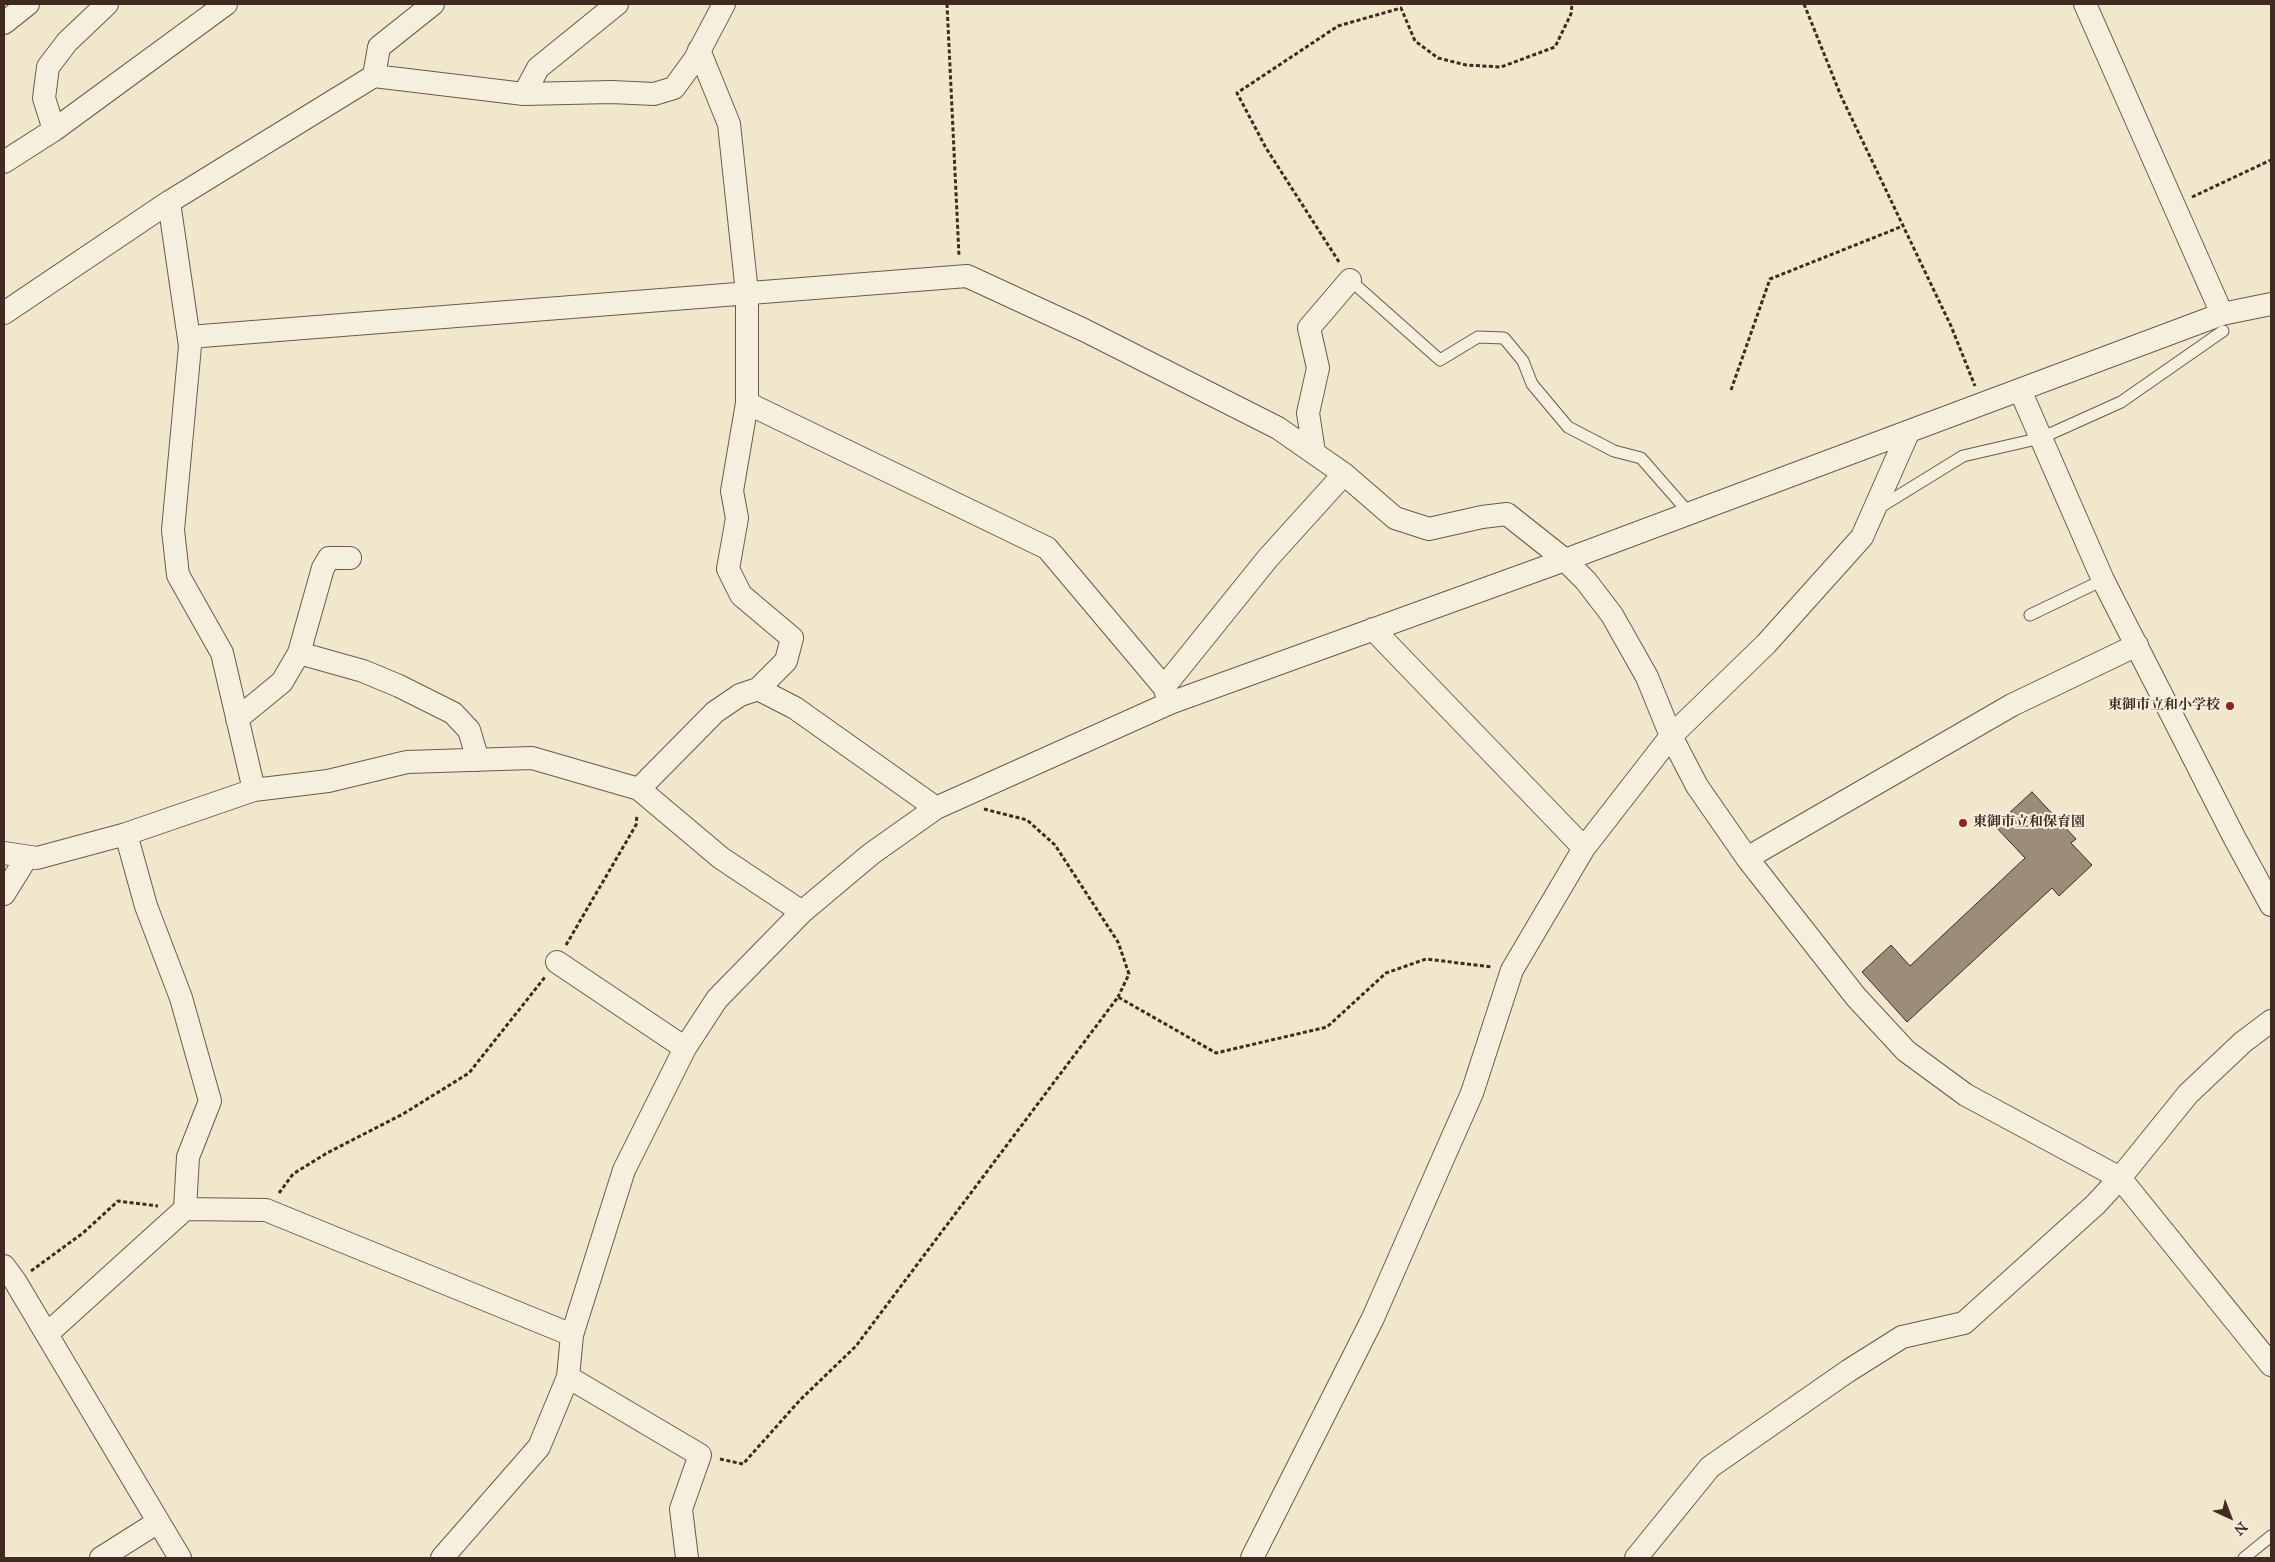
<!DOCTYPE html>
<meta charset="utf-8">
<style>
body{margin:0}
#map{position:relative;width:2275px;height:1562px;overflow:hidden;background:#f0e7cc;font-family:"IM FELL Great Primer",serif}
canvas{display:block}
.frame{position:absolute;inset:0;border:5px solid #412a22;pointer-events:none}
.north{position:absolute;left:2205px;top:1492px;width:50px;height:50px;-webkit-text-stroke:4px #f5efde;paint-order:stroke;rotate:137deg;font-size:14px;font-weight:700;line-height:20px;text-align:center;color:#412a22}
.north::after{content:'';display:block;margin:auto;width:18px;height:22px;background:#412a22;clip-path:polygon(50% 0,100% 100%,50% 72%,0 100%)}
</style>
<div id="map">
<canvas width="2275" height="1562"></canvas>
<div class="frame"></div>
<div class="north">N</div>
</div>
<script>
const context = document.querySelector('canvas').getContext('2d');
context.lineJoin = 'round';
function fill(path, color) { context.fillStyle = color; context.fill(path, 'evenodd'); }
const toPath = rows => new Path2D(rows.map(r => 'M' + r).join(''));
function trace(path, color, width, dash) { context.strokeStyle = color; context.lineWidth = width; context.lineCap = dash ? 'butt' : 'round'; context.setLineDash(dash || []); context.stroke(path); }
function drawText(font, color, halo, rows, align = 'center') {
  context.font = font + ' "IM FELL Great Primer","Noto Serif JP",serif'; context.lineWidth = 4.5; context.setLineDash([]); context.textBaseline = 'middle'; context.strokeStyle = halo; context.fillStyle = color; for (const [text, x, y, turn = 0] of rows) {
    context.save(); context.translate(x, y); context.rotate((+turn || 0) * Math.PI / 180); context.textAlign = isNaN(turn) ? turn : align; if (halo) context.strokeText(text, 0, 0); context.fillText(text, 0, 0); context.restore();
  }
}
const building = toPath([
 [2032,792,2076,839,2071,843,2092,865,2059,896,2052,888,1907,1022,1862,972,1891,945,1910,966,2025,858,1995,826,2032,792]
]);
fill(building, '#9c8c7a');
trace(building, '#412a22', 1);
const service = toPath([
 [1350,280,1440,360,1478,337,1504,338,1523,361,1532,384,1568,427,1614,451,1641,458,1690,514],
 [1877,509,1963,456,2041,438,2121,402,2223,331],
 [2030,615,2103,580],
 [2244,1558,2271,1536]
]);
const minor = toPath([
 [2085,4,2222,314],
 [4,23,28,4],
 [374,76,379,47,433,4],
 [524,94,538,68,617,4],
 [54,130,44,98,48,67,67,42,107,4],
 [4,162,54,130,226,4],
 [169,202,190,346,173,530,178,575,222,653,254,790],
 [4,313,169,202,374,76,524,94,611,92,654,94,674,88,695,59,724,4],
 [189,337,967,276,1084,330,1278,428,1344,474,1395,518,1429,529,1482,517,1507,514,1565,560,1586,581,1612,615,1647,677,1671,736,1697,786,1747,858,1856,997,1906,1051,1966,1095,2120,1178,2271,1365],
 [2020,390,2103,580,2234,837,2271,905],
 [747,403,1047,548,1164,687,1170,703],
 [1314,452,1308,413,1318,368,1309,328,1350,280],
 [1373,629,1584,848],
 [299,653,363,671,399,686,453,713,469,730,478,760],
 [1164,687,1268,558,1344,474],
 [758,689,795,708,936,808],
 [237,719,282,682,299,653,323,568,329,558,350,558],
 [639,789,715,712,740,695,758,689,786,661,792,638,741,595,728,569,737,518,732,491,747,403,747,293,729,124,699,50],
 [126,834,146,906,181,998,210,1101,188,1157,185,1209],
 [4,853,37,858,126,834,254,790,328,781,407,762,532,758,639,789,721,858,802,912],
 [1747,858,2012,705,2137,645],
 [4,894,27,857],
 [557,962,685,1048],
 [4,1266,15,1281,180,1558],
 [47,1334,185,1209,266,1210,572,1335],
 [568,1377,700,1455,681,1509,687,1558],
 [101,1558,158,1522],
 [442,1558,539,1447,568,1377,572,1335,624,1170,685,1048,717,999,802,912,871,854,936,808,1170,703,1565,560,2222,314,2271,304],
 [1252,1558,1373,1318,1438,1170,1472,1093,1512,970,1584,848,1671,736,1766,644,1862,537,1908,433],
 [1636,1558,1710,1467,1848,1371,1902,1337,1964,1323,2096,1204,2120,1178,2188,1094,2243,1042,2271,1021]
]);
trace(service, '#6d594c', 13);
trace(minor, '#6d594c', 24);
trace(toPath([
 [947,4,959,256],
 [1804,4,1841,96,1951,326,1975,386],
 [2192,197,2271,160],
 [1339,262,1266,148,1237,93,1338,26,1401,8,1415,41,1438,58,1466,65,1501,67,1555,47,1571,14,1572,4],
 [1731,390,1770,279,1903,226],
 [984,809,1027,820,1055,845,1118,942,1129,974,1118,997],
 [566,945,636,825,637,815],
 [279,1193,293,1174,327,1153,403,1114,469,1073,545,977],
 [31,1271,83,1233,118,1201,158,1206],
 [720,1459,743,1464,800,1400,856,1346,1118,997,1216,1053,1327,1027,1386,973,1426,959,1492,967]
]), '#412a22', 3, [4, 2.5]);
trace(service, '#f5efde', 11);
trace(minor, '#f5efde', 22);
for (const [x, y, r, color] of [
 [2230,706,5,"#8f2418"],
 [1963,823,5,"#8f2418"]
]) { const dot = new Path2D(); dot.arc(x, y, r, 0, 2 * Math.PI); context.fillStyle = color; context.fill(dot); trace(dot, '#f5efde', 2); }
drawText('bold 14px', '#412a22', '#f5efde', [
 ["東御市立和小学校",2220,706],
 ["東御市立和保育園",1973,823,"left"]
], 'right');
</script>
